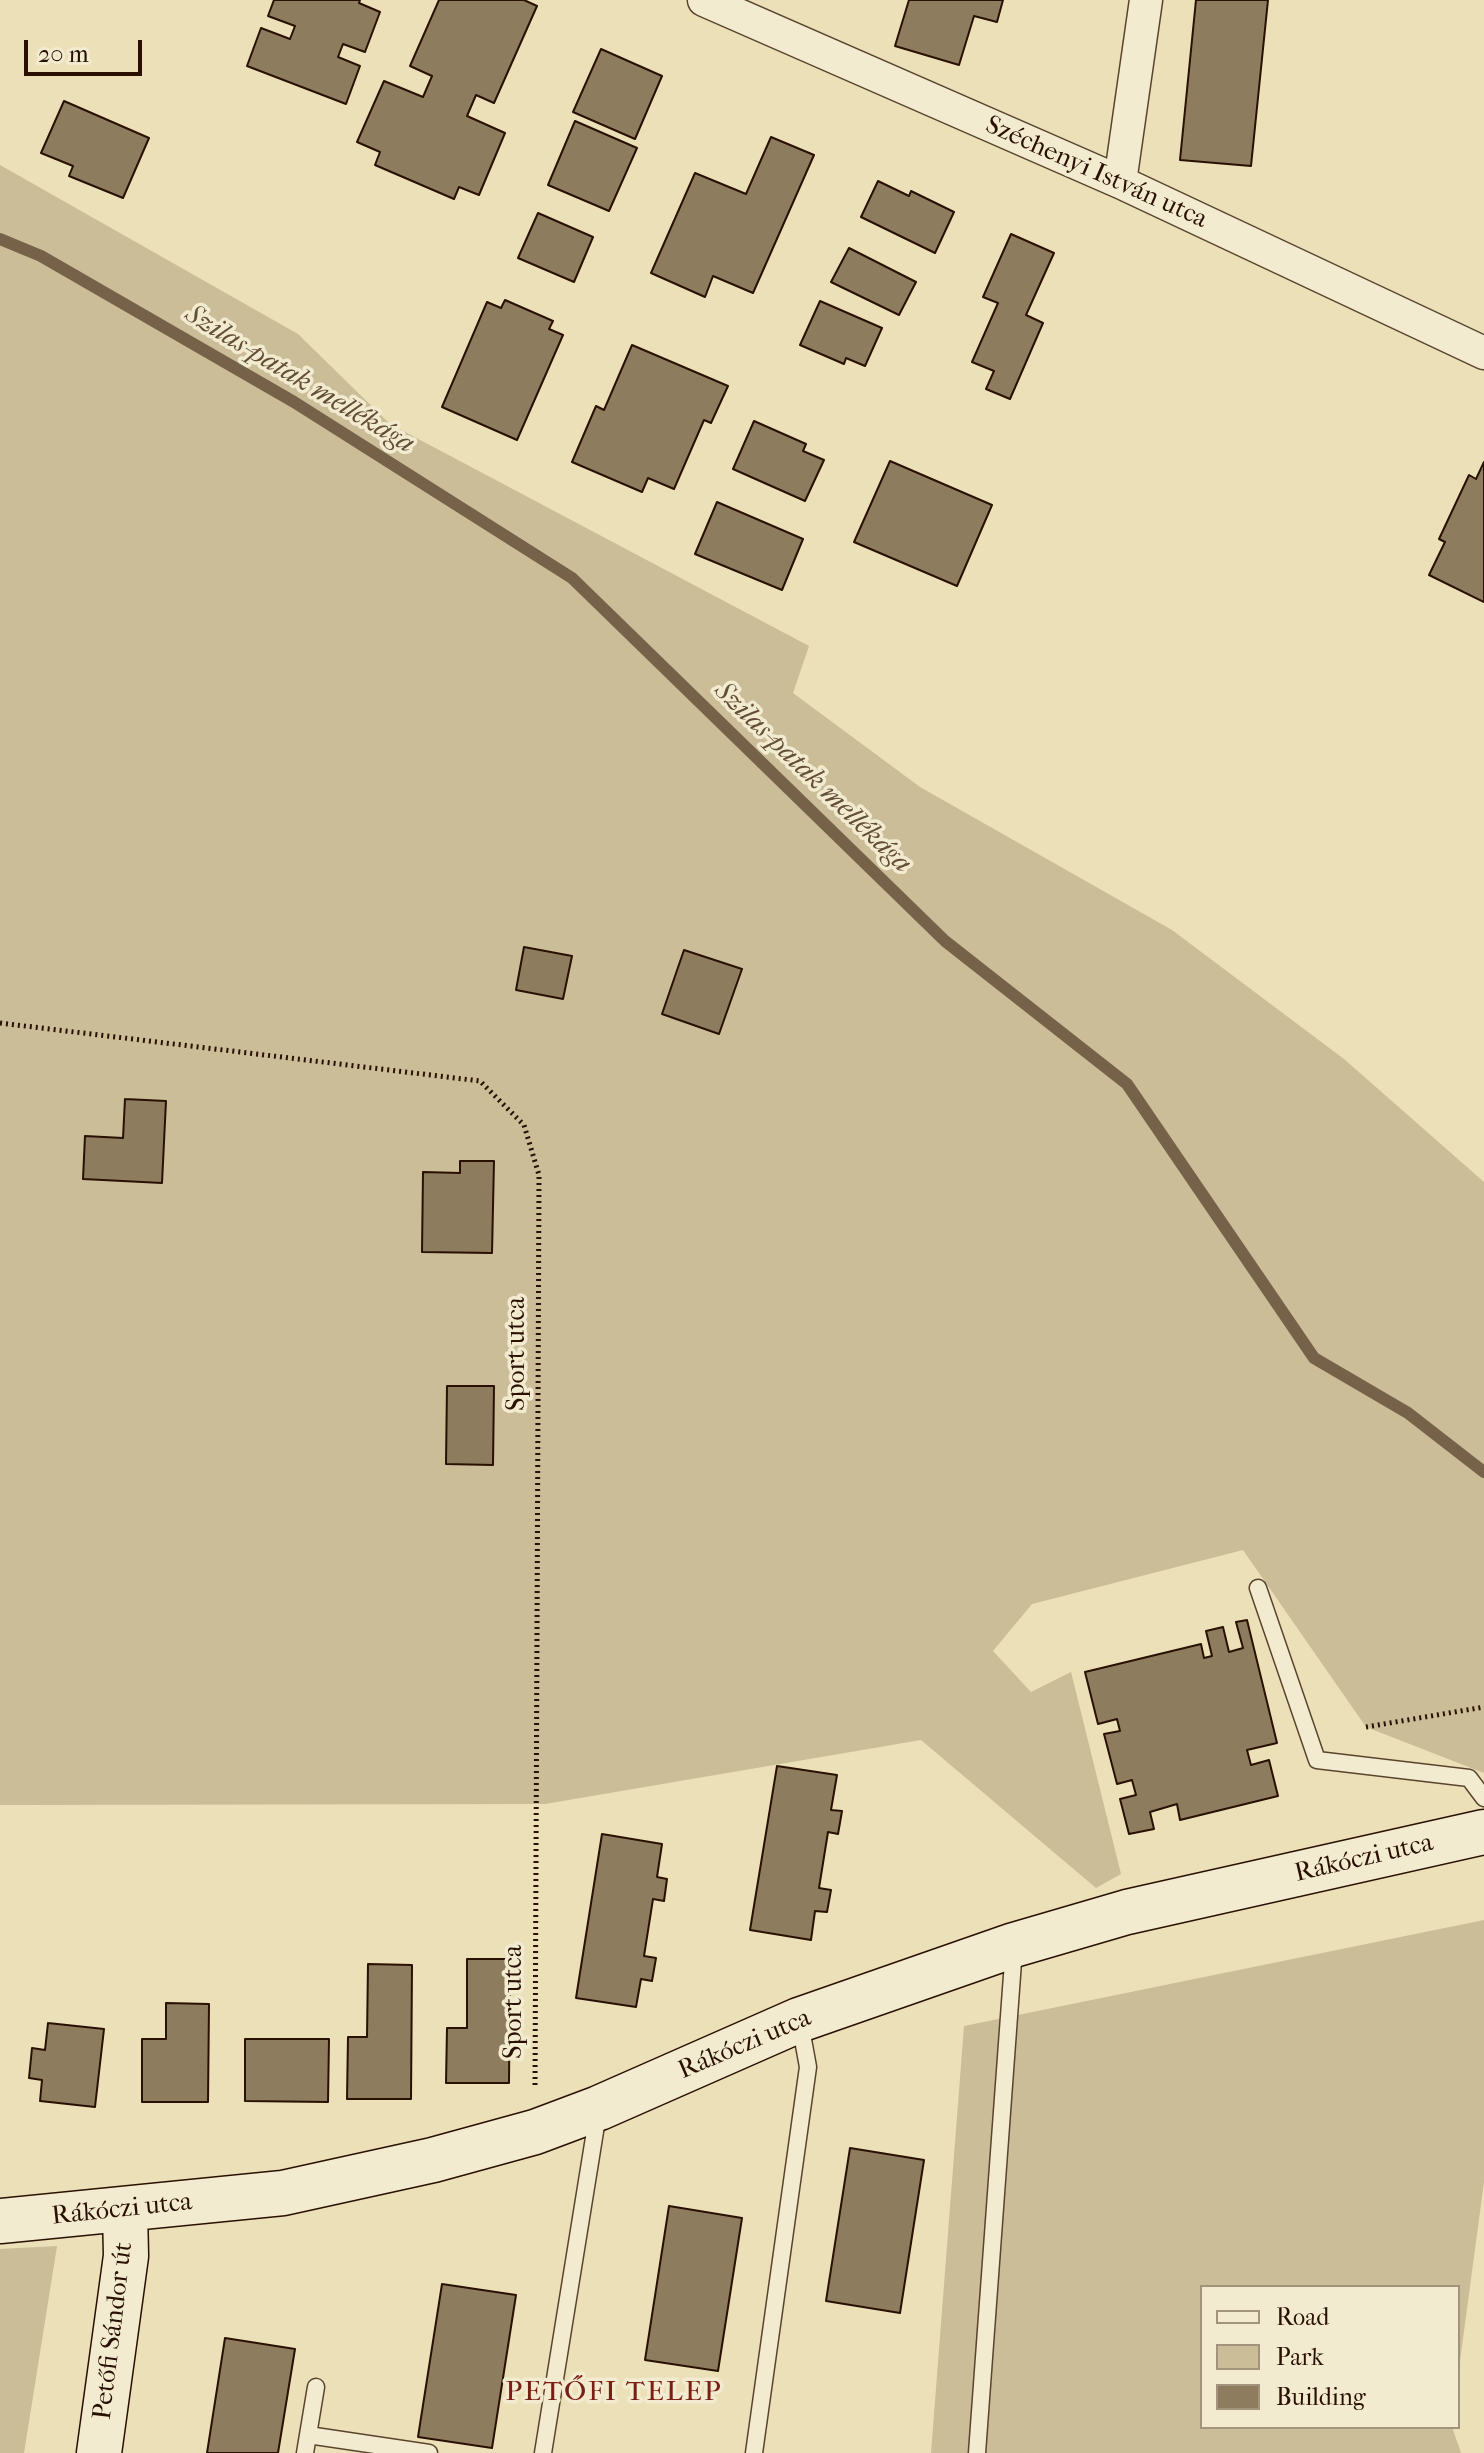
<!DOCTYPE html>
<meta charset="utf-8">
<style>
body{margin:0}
#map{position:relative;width:1484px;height:2453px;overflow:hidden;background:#ebe0b7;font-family:"IM FELL French Canon",serif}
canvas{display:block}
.legend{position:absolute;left:1200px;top:2285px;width:260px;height:144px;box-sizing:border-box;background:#f2ebd0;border:2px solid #a2937d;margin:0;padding:10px 14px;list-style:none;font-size:24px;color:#2a1000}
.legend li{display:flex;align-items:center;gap:16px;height:40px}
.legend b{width:40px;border:2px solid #a2937d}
.scale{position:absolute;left:24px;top:40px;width:118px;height:36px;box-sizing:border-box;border:4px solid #2a1000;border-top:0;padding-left:10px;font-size:24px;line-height:28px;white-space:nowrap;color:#2a1000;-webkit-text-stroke:6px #f2ebd0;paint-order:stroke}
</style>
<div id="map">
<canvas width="1484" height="2453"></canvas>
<ul class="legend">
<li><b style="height:10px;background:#f2ebd0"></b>Road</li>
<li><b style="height:22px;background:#cabd98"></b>Park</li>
<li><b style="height:22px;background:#8e7c5f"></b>Building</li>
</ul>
<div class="scale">20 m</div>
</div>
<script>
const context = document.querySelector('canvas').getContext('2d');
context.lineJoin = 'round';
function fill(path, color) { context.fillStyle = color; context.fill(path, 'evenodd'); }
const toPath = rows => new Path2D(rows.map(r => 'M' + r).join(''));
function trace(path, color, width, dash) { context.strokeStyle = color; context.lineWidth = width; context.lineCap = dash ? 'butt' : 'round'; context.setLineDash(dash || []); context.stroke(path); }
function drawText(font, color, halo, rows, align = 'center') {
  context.font = font + ' "IM FELL French Canon",serif'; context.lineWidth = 7; context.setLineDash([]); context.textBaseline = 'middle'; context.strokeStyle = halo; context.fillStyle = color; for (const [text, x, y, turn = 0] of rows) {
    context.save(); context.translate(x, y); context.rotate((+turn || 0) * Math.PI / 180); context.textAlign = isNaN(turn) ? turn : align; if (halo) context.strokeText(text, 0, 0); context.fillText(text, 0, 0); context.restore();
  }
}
fill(toPath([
 [0,165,298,334,390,424,809,646,793,693,920,787,1172,930,1344,1059,1484,1182,1484,1773,1366,1727,1243,1550,1032,1604,993,1651,1031,1692,1071,1672,1121,1874,1096,1888,921,1740,545,1804,0,1805],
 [1484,1920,1484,2182,1458,2376,1458,2287,1202,2287,1202,2427,1452,2427,1461,2453,931,2453,964,2026],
 [57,2246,24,2453,0,2453,0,2249]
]), '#cabd98');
trace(toPath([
 [0,239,41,256,294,402,572,578,945,941,1127,1084,1314,1358,1408,1413,1484,1472]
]), '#766249', 12);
const building = toPath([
 [274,0,360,0,359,3,380,12,365,52,343,44,338,57,360,66,346,104,247,66,261,28,290,39,295,26,268,16,274,0],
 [439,0,524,0,537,6,494,103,476,95,467,116,505,133,479,195,459,187,454,199,375,165,380,152,357,142,384,81,423,97,432,76,410,66,439,0],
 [909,0,1003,0,997,22,974,16,959,65,895,46,909,0],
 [1196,0,1268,0,1251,166,1180,160,1196,0],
 [601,49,662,76,635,139,573,112,601,49],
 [64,101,149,138,123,198,69,176,73,166,41,153,64,101],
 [575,121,637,148,609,211,548,185,575,121],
 [771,137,814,155,753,293,713,276,705,297,651,273,695,173,746,194,771,137],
 [878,181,909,196,911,191,954,212,935,253,861,217,878,181],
 [538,213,593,237,574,282,518,258,538,213],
 [1011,234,1054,253,1026,315,1043,323,1010,399,986,389,994,371,972,362,998,303,983,297,1011,234],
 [849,248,916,282,899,315,831,282,849,248],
 [505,300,553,321,549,329,563,335,517,440,442,407,487,302,501,308,505,300],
 [820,301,882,328,865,366,846,358,844,364,800,345,820,301],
 [632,345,728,386,711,423,704,420,674,489,648,478,642,492,572,462,596,406,604,410,632,345],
 [754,421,806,444,803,451,824,460,805,501,733,469,754,421],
 [890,461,992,505,957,586,854,542,890,461],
 [1484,462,1484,602,1429,575,1445,542,1439,539,1469,475,1476,479,1484,462],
 [717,502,803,539,782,590,695,554,717,502],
 [524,947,572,956,563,999,516,990,524,947],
 [684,950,742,969,719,1034,662,1014,684,950],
 [125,1099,166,1101,162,1183,83,1179,85,1136,123,1138,125,1099],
 [460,1161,494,1161,492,1253,422,1252,423,1172,460,1173,460,1161],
 [447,1386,494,1386,493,1465,446,1464,447,1386],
 [1247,1620,1277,1743,1247,1750,1251,1765,1269,1760,1278,1796,1180,1820,1177,1804,1150,1812,1154,1829,1129,1834,1120,1799,1136,1795,1132,1780,1117,1784,1104,1734,1120,1731,1117,1719,1098,1724,1085,1672,1201,1644,1204,1658,1212,1656,1206,1631,1223,1627,1229,1652,1243,1648,1236,1622,1247,1620],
 [777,1766,837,1775,831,1810,842,1811,838,1834,828,1832,819,1888,831,1890,827,1912,815,1911,811,1940,750,1930,777,1766],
 [602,1834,662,1844,657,1877,667,1879,664,1901,653,1899,644,1956,656,1958,652,1981,641,1979,636,2007,576,1998,602,1834],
 [467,1959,510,1959,509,2083,446,2083,447,2028,467,2028,467,1959],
 [368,1964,412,1965,411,2099,347,2099,348,2037,367,2037,368,1964],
 [166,2003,209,2004,208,2102,142,2102,142,2039,166,2039,166,2003],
 [48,2023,104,2029,95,2107,40,2101,42,2080,29,2078,32,2048,45,2050,48,2023],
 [245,2039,329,2039,328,2102,245,2101,245,2039],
 [850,2148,924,2160,900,2313,826,2301,850,2148],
 [669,2206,742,2218,718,2371,645,2360,669,2206],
 [442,2284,516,2295,492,2448,418,2437,442,2284],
 [225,2338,295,2349,278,2453,207,2453,225,2338]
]);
fill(building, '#8e7c5f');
trace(building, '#2a1000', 2);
const service = toPath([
 [1258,1588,1317,1760,1469,1778,1484,1798],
 [308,2435,429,2453],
 [305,2453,316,2387],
 [543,2453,598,2113],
 [754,2453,808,2067,800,2023],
 [977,2453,1014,1948]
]);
const minor = toPath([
 [704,0,1120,182,1484,353],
 [1120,182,1146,0]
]);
const secondary = toPath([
 [0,2221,283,2193,433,2160,535,2132,599,2108,799,2020,1014,1945,1127,1912,1484,1832],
 [99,2453,126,2256,125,2210]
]);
trace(service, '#5a442e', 19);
trace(minor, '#5a442e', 35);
trace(secondary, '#2a1000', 47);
trace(toPath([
 [0,1023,480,1081,524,1125,539,1175,535,2088],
 [1366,1727,1484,1707]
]), '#2a1000', 5, [2, 4]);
trace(service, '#f2ebd0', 16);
trace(minor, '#f2ebd0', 32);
trace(secondary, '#f2ebd0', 44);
drawText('26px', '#2a1000', '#f2ebd0', [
 ["Széchenyi István utca",1096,173,24],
 ["Sport utca",518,1354,-90],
 ["Rákóczi utca",1364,1859,-13],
 ["Sport utca",515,2002,-90],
 ["Rákóczi utca",745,2045,-23],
 ["Rákóczi utca",122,2210,-6],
 ["Petőfi Sándor út",114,2331,-83]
]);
drawText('italic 28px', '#634e36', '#f2ebd0', [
 ["Szilas-patak mellékága",299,380,31],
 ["Szilas-patak mellékága",812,778,44]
]);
context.letterSpacing = '2px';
drawText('28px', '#7a1f14', '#f2ebd0', [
 ["PETŐFI TELEP",614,2393]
]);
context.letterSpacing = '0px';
</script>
